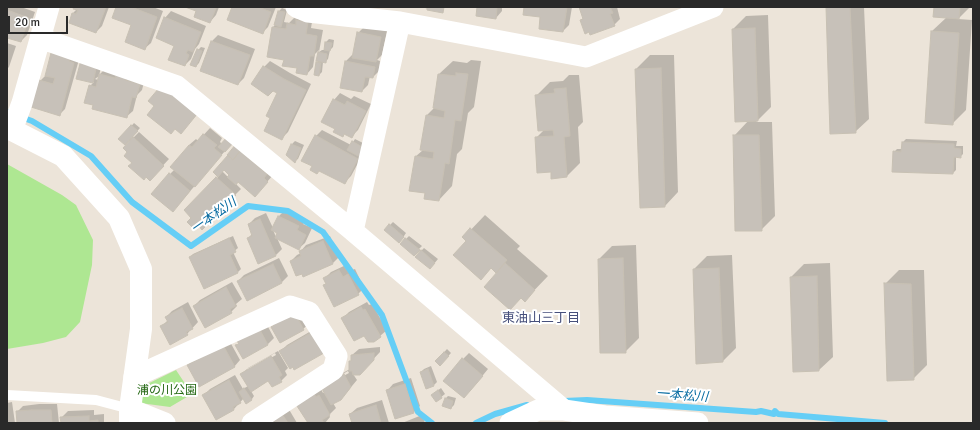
<!DOCTYPE html>
<meta charset="utf-8">
<style>
body{margin:0}
#map{position:relative;width:980px;height:430px;overflow:hidden;background:#ece4d9;font-family:Signika,sans-serif}
canvas{display:block}
.frame{position:absolute;inset:0;border:8px solid #292929;pointer-events:none}
.scale{position:absolute;left:8px;top:16px;width:60px;height:18px;box-sizing:border-box;border:2px solid #292929;border-top:0;padding-left:5px;font-size:12px;line-height:14px;white-space:nowrap;color:#292929;-webkit-text-stroke:3px #fff;paint-order:stroke}
</style>
<div id="map">
<canvas width="980" height="430"></canvas>
<div class="frame"></div>
<div class="scale">20 m</div>
</div>
<script>
const context = document.querySelector('canvas').getContext('2d');
context.lineJoin = 'round';
function fill(path, color) { context.fillStyle = color; context.fill(path, 'evenodd'); }
const toPath = rows => new Path2D(rows.map(r => 'M' + r).join(''));
function trace(path, color, width, dash) { context.strokeStyle = color; context.lineWidth = width; context.lineCap = dash ? 'butt' : 'round'; context.setLineDash(dash || []); context.stroke(path); }
function drawText(font, color, halo, rows, align = 'center') {
  context.font = font + ' Signika,"Noto Sans JP",sans-serif'; context.lineWidth = 4; context.setLineDash([]); context.textBaseline = 'middle'; context.strokeStyle = halo; context.fillStyle = color; for (const [text, x, y, turn = 0] of rows) {
    context.save(); context.translate(x, y); context.rotate((+turn || 0) * Math.PI / 180); context.textAlign = isNaN(turn) ? turn : align; if (halo) context.strokeText(text, 0, 0); context.fillText(text, 0, 0); context.restore();
  }
}
fill(toPath([
 [7,164,62,195,76,205,93,240,92,265,80,322,66,337,43,343,7,349],
 [176,370,192,394,170,407,140,403,137,389]
]), '#aee792');
fill(toPath([
 [7,7,21,7,35,12,27,35,21,41,7,37],
 [75,7,109,7,102,26,96,32,73,13,77,9],
 [117,7,153,7,163,11,151,43,144,49,133,24],
 [188,7,219,7,216,15,210,22,197,11],
 [233,7,276,7,268,27,262,33],
 [478,7,502,7,502,11,496,18],
 [525,7,572,7,569,25,563,31],
 [580,7,617,7,620,19,614,25,581,20,584,17],
 [827,7,864,7,869,119,855,132],
 [935,7,970,7,958,19,972,20,966,110,952,124,932,31,947,17],
 [282,8,287,10,284,22,289,23,294,18,299,19,313,16,311,28,323,30,319,52,322,50,325,50,326,42,329,39,334,40,333,47,330,50,328,59,325,62,323,62,322,72,319,75,317,63,319,61,317,60,319,50,315,54,313,67,307,74,285,59,273,27,275,25,279,11],
 [171,11,206,26,199,44,195,49,191,59,185,65,175,45,165,18],
 [768,15,771,107,756,122,772,122,775,216,761,230,734,136,749,120,733,29,746,16],
 [364,27,387,31,382,55,377,60,380,61,379,71,373,77,370,76,368,85,362,91,341,87,346,61,352,55,354,55,358,33],
 [218,35,255,49,244,78,238,84,202,70,212,41],
 [7,43,16,46,9,67,7,69],
 [201,47,205,48,199,63,196,66,198,50],
 [51,54,80,56,65,109,59,115,40,81,47,74],
 [650,55,674,55,678,192,665,206,641,207,636,69],
 [103,58,99,76,95,79,98,80,100,74,106,68,145,78,142,90,137,95,133,111,126,117,94,104,90,86,94,82,77,78],
 [471,60,481,61,474,107,468,113,462,149,457,154,452,186,439,200,426,192,415,157,423,150,427,115,434,108,439,74,453,61,467,63],
 [270,61,290,73,311,84,288,132,282,138,272,117,279,93,264,67],
 [569,75,579,75,583,122,578,127,580,163,567,176,552,171,536,138,544,130,536,96,550,82,563,81],
 [340,93,351,99,354,96,371,104,358,130,352,136,336,128,334,100],
 [134,123,140,128,131,138,132,139,139,132,169,159,156,173,133,162,129,152,131,141,120,139],
 [210,128,222,138,220,142,222,144,225,151,179,204,170,174,175,169,189,145,196,139,198,141],
 [322,130,351,145,355,139,365,144,364,152,351,176,344,183,313,166,316,136],
 [906,139,957,141,956,146,963,146,963,154,960,157,956,156,956,170,953,173,894,152,897,149,903,149,903,142],
 [295,141,304,145,298,159,295,161,287,155,292,144],
 [240,142,246,147,247,146,273,168,269,172,273,175,255,196,238,181,236,184,241,189,202,228,198,224,194,227,189,222,193,218,185,210,219,176,214,172],
 [224,169,230,175,228,177,222,171],
 [285,210,305,220,303,224,312,228,305,243,298,249,277,238,282,249,276,255,248,238,253,233,249,224,255,218,266,213,273,228,279,216],
 [273,230,279,232,276,237],
 [485,215,520,246,517,249,548,276,525,300,492,267,481,279,468,241,464,237],
 [393,222,406,233,402,239,385,230],
 [233,236,238,248,233,252,241,269,238,272,205,287,190,257,193,254],
 [330,236,339,257,333,263,291,261,297,255,301,253,300,252,306,245],
 [409,236,422,246,414,254,401,244],
 [636,245,639,338,625,352,599,259,612,246],
 [424,248,438,259,433,265,421,251],
 [732,255,736,348,722,362,694,269,707,256],
 [279,258,288,276,282,282,247,299,238,281,244,275],
 [830,263,833,357,819,370,794,371,791,277,804,264],
 [346,265,349,271,355,269,364,288,358,294,324,286,327,283,325,278,331,272],
 [899,270,924,270,927,365,913,379,885,284],
 [232,282,242,299,236,304,237,306,231,312,194,306,200,300],
 [188,302,198,322,187,334,161,327,168,320,166,317,172,311],
 [367,302,369,305,372,304,387,330,380,336,364,334,343,318,349,312],
 [299,305,310,323,303,329,281,342,275,325],
 [266,323,274,338,268,344,244,357,237,346],
 [318,327,293,366,281,351,287,345],
 [229,340,240,360,234,367,188,365,194,359],
 [380,347,380,352,366,367,360,374,353,374,357,380,347,392,341,399,333,403,336,408,329,415,330,417,325,423,309,423,297,403,303,397,320,387,323,393,325,392,322,387,328,381,350,369,350,362,352,359,352,355,359,349],
 [348,371,349,373,328,384,328,382],
 [447,349,451,353,440,365,436,361],
 [278,351,288,368,285,371,287,375,281,381,269,380,251,391,254,396,252,399,247,402,244,398,234,409,217,419,204,395,210,389,235,375,243,389,248,386,242,374,248,368],
 [275,353,276,355,247,371,247,369],
 [469,353,488,369,470,391,463,359],
 [431,366,437,382,434,385,427,388,421,372,424,369],
 [411,378,420,406,414,412,396,418,387,391,393,384],
 [441,388,445,394,436,401,432,395],
 [448,396,456,398,454,405,451,408,445,399],
 [382,400,389,423,353,423,350,414,357,408],
 [12,402,15,423,7,423,7,403],
 [39,404,57,404,59,423,18,423,17,412,23,406],
 [287,406,297,423,261,423],
 [94,410,94,415,104,414,104,423,62,423,61,418,68,411],
 [422,415,425,423,402,423]
]), '#0003');
trace(toPath([
 [7,112,32,121,91,156,132,202,191,246,248,206,288,211,323,232,382,315,418,412,432,423],
 [564,401,587,400,756,412,761,411,774,414,775,411,778,414,885,423],
 [476,423,495,414,527,405]
]), '#65cef6', 6);
const building = toPath([
 [74,7,106,7,96,33,69,23,72,13,76,14,78,10,73,9,74,7],
 [116,7,131,7,157,17,145,50,125,42,131,25,112,18,116,7],
 [185,7,214,7,216,8,210,23,194,17,196,11,185,7],
 [232,7,258,7,271,12,263,34,227,20,232,7],
 [423,7,444,7,443,13,427,10,427,8,423,7],
 [477,7,497,7,496,19,476,16,477,7],
 [524,7,567,7,563,32,539,29,540,17,523,15,524,7],
 [579,7,610,7,613,13,610,14,615,26,590,35,589,32,585,34,580,20,583,19,579,7],
 [826,7,850,7,856,133,830,134,826,7],
 [934,7,960,7,959,19,933,17,934,7],
 [7,10,29,18,21,42,7,38,7,10],
 [278,11,285,12,281,27,274,25,278,11],
 [164,17,201,32,193,52,188,50,186,53,189,55,185,66,168,60,174,46,156,38,164,17],
 [296,20,308,22,306,34,317,36,314,56,310,56,307,75,296,73,297,68,282,66,284,60,267,57,272,27,286,29,287,23,296,25,296,20],
 [755,28,758,121,735,122,732,29,755,28],
 [931,31,959,33,953,125,925,123,931,31],
 [357,32,381,37,376,62,352,58,357,32],
 [211,41,250,55,238,85,200,71,211,41],
 [325,42,332,43,330,51,324,50,325,42],
 [197,49,202,51,196,67,190,65,197,49],
 [318,52,327,54,326,63,316,61,318,52],
 [51,53,70,57,69,61,74,63,60,116,31,107,39,80,53,84,55,78,45,76,51,53],
 [81,60,97,64,93,83,76,79,81,60],
 [345,61,375,67,373,78,365,77,362,92,340,88,345,61],
 [316,62,321,63,319,76,314,75,316,62],
 [263,66,284,79,306,90,282,140,264,131,270,118,266,116,277,93,273,91,268,96,251,84,263,66],
 [661,68,665,207,640,208,635,69,661,68],
 [117,73,127,76,125,80,140,84,136,98,132,97,127,118,92,109,93,105,84,103,89,85,96,87,99,74,115,78,117,73],
 [456,73,468,74,461,121,455,120,449,164,445,163,439,201,424,199,425,193,409,191,415,156,433,159,434,152,420,150,426,115,444,118,445,111,433,108,438,74,456,76,456,73],
 [159,88,165,93,169,89,198,113,181,134,175,129,171,134,147,115,154,106,148,101,159,88],
 [566,88,570,136,564,137,567,177,551,179,551,172,537,173,535,137,554,136,553,130,538,131,535,95,555,93,554,89,566,88],
 [333,99,345,105,347,101,366,111,352,138,344,134,343,137,333,132,335,129,321,122,333,99],
 [131,125,138,131,125,145,118,139,131,125],
 [203,134,217,145,214,148,222,155,195,187,170,167,189,145,192,147,203,134],
 [315,135,358,159,345,184,319,171,317,174,310,170,312,166,301,161,315,135],
 [733,135,759,135,762,231,735,231,733,135],
 [228,136,234,142,225,152,218,147,228,136],
 [133,137,164,166,150,181,146,177,144,180,128,166,132,163,124,156,127,152,123,148,133,137],
 [352,141,362,147,360,157,347,150,352,141],
 [902,142,954,144,954,148,961,149,961,158,954,157,953,174,892,172,893,151,901,152,902,142],
 [236,144,240,151,233,160,227,155,236,144],
 [291,144,301,148,295,163,286,155,291,144],
 [240,151,267,174,264,178,268,182,255,197,238,182,236,185,227,177,229,175,224,170,218,177,213,172,228,155,233,160,240,151],
 [169,173,190,191,173,212,151,194,169,173],
 [216,177,236,195,202,230,198,225,194,229,187,222,191,218,184,210,216,177],
 [278,216,299,226,297,230,306,235,299,250,275,238,277,233,271,230,278,216],
 [260,219,276,256,258,264,247,238,252,236,248,224,260,219],
 [389,224,404,237,399,243,384,230,389,224],
 [470,228,507,260,496,273,491,268,481,280,453,255,466,241,462,237,470,228],
 [229,238,236,252,230,255,238,273,204,289,189,257,229,238],
 [405,238,420,250,414,256,400,244,405,238],
 [323,241,333,264,303,277,302,274,296,276,290,261,301,256,299,251,323,241],
 [421,250,435,263,430,269,415,257,421,250],
 [623,258,626,353,600,353,598,259,623,258],
 [505,263,535,290,525,302,521,298,510,310,484,287,505,263],
 [273,264,282,283,247,301,237,281,273,264],
 [719,268,723,362,696,364,693,269,719,268],
 [339,270,343,277,348,274,359,295,334,307,323,285,326,284,323,278,339,270],
 [817,276,819,371,793,372,790,277,817,276],
 [884,283,911,284,914,380,887,381,884,283],
 [226,287,236,306,230,309,232,313,205,328,193,306,226,287],
 [361,307,363,310,365,309,381,337,374,342,368,342,364,336,354,341,341,318,361,307],
 [182,308,193,329,186,332,188,335,170,345,160,326,168,322,165,317,182,308],
 [293,310,304,330,280,343,271,327,274,325,272,322,293,310],
 [259,328,268,345,243,359,235,345,239,344,237,341,259,328],
 [312,332,324,353,294,370,293,367,290,369,279,351,312,332],
 [223,345,235,367,199,387,187,365,223,345],
 [444,352,449,356,440,366,435,361,444,352],
 [374,353,374,360,360,375,353,375,352,371,349,371,349,361,351,361,351,355,374,353],
 [271,356,282,375,279,377,282,382,272,387,268,381,251,392,240,374,271,356],
 [462,358,483,376,464,398,443,381,462,358],
 [428,369,434,386,426,389,420,372,428,369],
 [344,374,351,387,341,400,331,405,321,387,344,374],
 [229,380,241,403,233,407,234,410,216,420,202,395,229,380],
 [405,384,414,413,395,419,386,390,405,384],
 [244,388,252,400,246,404,239,392,244,388],
 [438,390,442,398,436,402,431,395,438,390],
 [313,392,316,397,319,395,330,415,322,420,324,423,308,423,295,403,313,392],
 [445,398,453,401,451,409,442,406,445,398],
 [376,405,381,423,352,423,349,414,376,405],
 [32,410,51,410,52,423,17,423,16,411,32,410],
 [280,411,288,423,261,423,280,411],
 [89,416,89,421,98,420,98,423,61,423,60,417,89,416]
]);
fill(building, '#c7c1b9');
trace(building, '#c7c0b3', 1);
trace(toPath([
 [7,395,96,400,130,409]
]), '#fff', 10);
trace(toPath([
 [296,7,308,12,400,22,586,57,713,7],
 [400,22,353,231,564,410],
 [40,38,177,86,353,231],
 [12,130,22,103,49,7],
 [134,377,290,306,309,312,337,356,333,370,252,423],
 [130,409,165,423],
 [510,423,538,410,564,410,605,416,698,423]
]), '#fff', 21);
trace(toPath([
 [7,129,12,130,63,156,119,218,141,269,141,329,130,409,130,423]
]), '#fff', 22);
drawText('12px', '#266915', '#fff', [
 ["浦の川公園",167,391]
]);
drawText('italic 13px', '#056aa0', '#fff', [
 ["一本松川",214,216,-35],
 ["一本松川",682,396,4]
]);
drawText('13px', '#47507c', '#fff', [
 ["東油山三丁目",541,319]
]);
</script>
